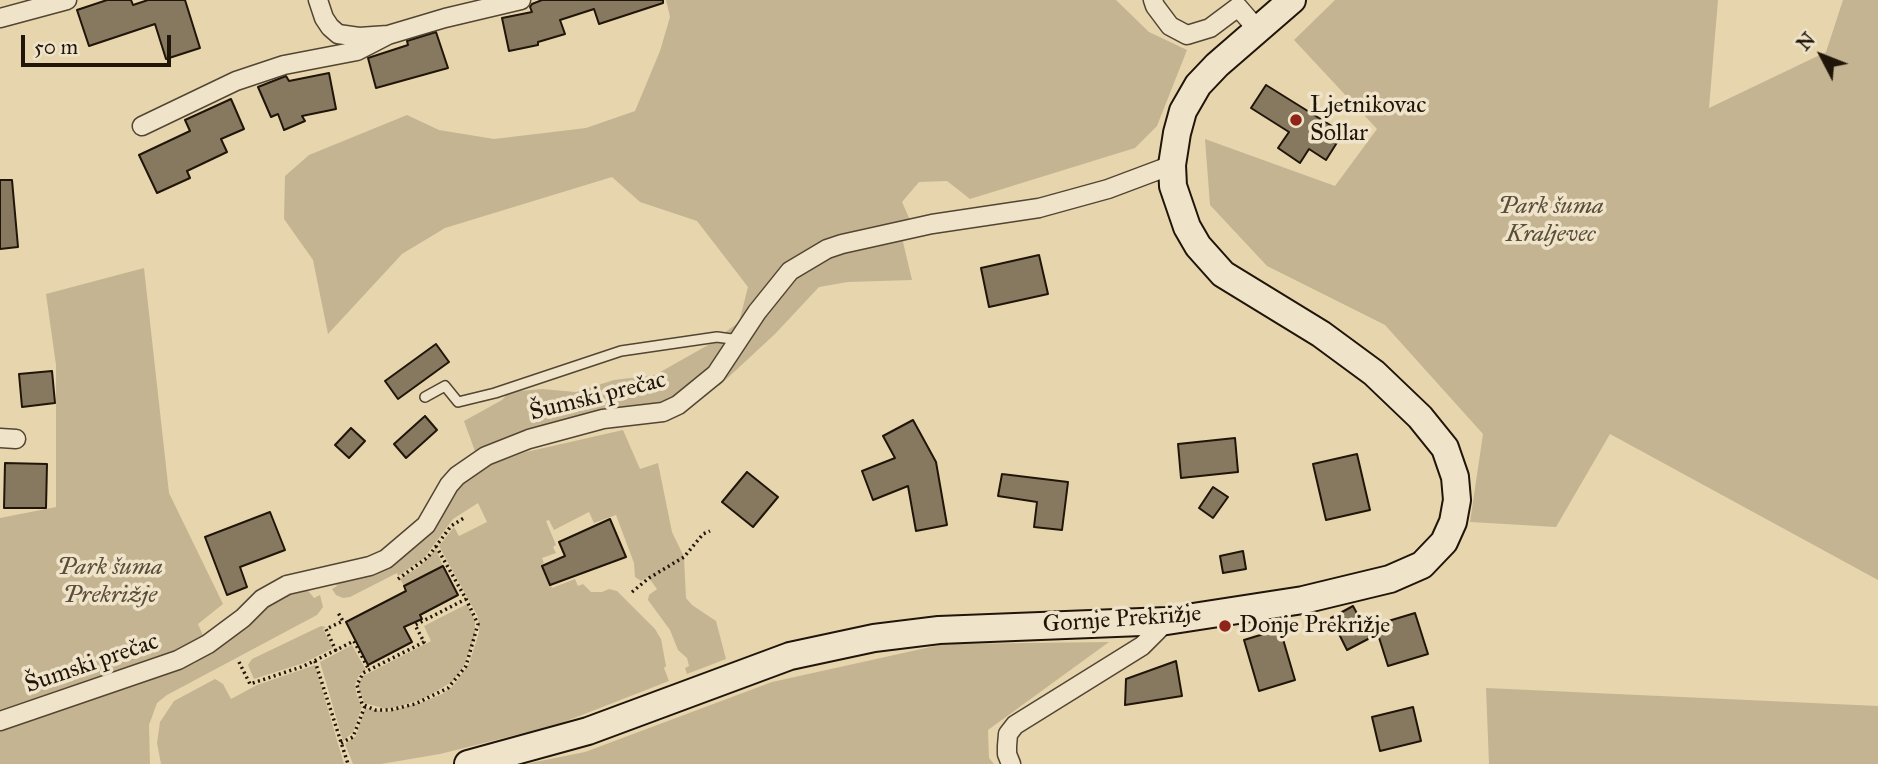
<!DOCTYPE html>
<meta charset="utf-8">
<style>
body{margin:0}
#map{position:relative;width:1878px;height:764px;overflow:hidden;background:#e7d5ae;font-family:"IM FELL Great Primer",serif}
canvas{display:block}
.north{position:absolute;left:1787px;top:21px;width:70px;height:70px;-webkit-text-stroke:5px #efe4ca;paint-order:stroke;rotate:312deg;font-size:19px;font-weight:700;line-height:28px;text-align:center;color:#201509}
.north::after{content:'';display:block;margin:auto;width:24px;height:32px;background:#201509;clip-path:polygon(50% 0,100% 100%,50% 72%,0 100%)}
.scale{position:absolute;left:21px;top:35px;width:150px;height:32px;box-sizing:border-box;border:4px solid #201509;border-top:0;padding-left:9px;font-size:21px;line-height:24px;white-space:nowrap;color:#201509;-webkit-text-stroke:5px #efe4ca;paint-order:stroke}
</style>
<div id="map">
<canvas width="1878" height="764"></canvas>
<div class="north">N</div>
<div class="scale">50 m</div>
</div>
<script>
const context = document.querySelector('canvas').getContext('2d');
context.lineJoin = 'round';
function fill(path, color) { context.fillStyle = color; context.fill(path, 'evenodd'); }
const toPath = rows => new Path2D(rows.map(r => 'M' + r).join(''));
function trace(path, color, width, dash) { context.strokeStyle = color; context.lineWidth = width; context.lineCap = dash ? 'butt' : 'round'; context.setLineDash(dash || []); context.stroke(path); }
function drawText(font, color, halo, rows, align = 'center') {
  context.font = font + ' "IM FELL Great Primer",serif'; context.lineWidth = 7; context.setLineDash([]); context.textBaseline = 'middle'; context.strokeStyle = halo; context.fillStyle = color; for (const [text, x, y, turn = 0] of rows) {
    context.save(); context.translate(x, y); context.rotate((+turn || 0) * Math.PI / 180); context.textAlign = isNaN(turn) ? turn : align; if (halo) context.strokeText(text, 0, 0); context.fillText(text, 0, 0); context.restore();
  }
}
fill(toPath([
 [666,0,1116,0,1149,32,1187,50,1157,126,1135,148,970,199,947,181,919,182,902,202,910,220,903,242,912,280,848,282,819,287,775,334,720,385,677,399,476,454,464,421,502,400,509,392,542,389,576,392,614,380,655,375,708,345,739,322,748,287,697,221,640,202,612,177,445,228,402,254,328,334,313,260,284,219,285,176,309,155,407,115,439,130,494,139,586,128,635,111,660,51,670,17],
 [1335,0,1718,0,1709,108,1826,52,1843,0,1878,0,1878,580,1610,434,1556,527,1470,522,1483,434,1385,325,1267,266,1210,205,1205,139,1335,186,1377,129,1294,40],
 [144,268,169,493,223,604,198,624,205,640,132,672,0,716,0,518,56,507,56,365,46,294],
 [623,430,640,469,658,463,672,532,684,557,686,598,692,605,716,621,726,659,687,674,685,668,689,666,687,658,678,650,670,630,648,600,649,595,657,589,648,577,641,581,635,577,634,563,616,515,594,523,589,512,554,530,549,520,546,521,556,545,553,547,556,553,542,558,544,563,542,564,552,588,575,579,578,586,583,584,591,592,602,592,609,589,617,591,655,629,661,639,666,666,664,668,669,681,564,722,528,732,440,754,381,764,353,764,345,744,356,736,365,708,386,712,423,702,442,694,453,686,469,664,479,632,478,617,439,546,454,527,459,536,487,522,478,503,453,519,424,558,398,576,397,573,350,597,343,598,336,595,332,589,337,586,334,579,373,570,477,470,526,452],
 [436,549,443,566,404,586,400,579,419,567],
 [306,588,314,598,320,595,323,607,317,615,167,695,157,703,149,725,150,764,0,764,0,729,195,663,280,595],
 [467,604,475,621,475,635,464,666,452,682,423,699,397,707,386,709,364,703,358,685,363,676,431,641,424,626],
 [321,626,326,627,323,629,333,648,304,663,254,679,248,665,252,659],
 [1109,642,988,730,989,758,994,764,525,764,585,752,772,682,944,644],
 [352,645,366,670,359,675,355,685,357,696,362,707,353,732,343,741,320,662],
 [315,665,344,764,161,764,157,743,160,722,174,701,215,679,223,684,231,699,257,685],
 [1486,688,1878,706,1878,764,1489,764]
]), '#c5b492');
const building = toPath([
 [107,0,131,0,133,5,148,0,185,0,200,48,166,59,155,24,89,46,77,10,107,0],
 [542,0,663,0,663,3,599,24,594,9,560,20,565,34,538,42,538,45,509,51,502,18,532,12,530,7,532,4,542,0],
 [436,32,448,68,376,88,368,58,408,45,407,41,436,32],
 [329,73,336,109,302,116,305,121,284,130,278,114,271,117,258,87,286,76,289,81,329,73],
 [1266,85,1343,133,1326,160,1309,149,1300,163,1278,148,1289,132,1251,108,1266,85],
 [231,99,244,129,221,139,227,152,187,171,190,178,157,193,139,155,190,131,185,120,231,99],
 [0,180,12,180,18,247,0,249,0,180],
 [1039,255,1048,294,989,307,981,268,1039,255],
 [436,344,449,362,398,399,385,381,436,344],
 [52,371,55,403,22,407,19,374,52,371],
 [425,416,437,430,406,458,394,444,425,416],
 [913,420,936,462,947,525,916,531,908,486,873,500,862,471,895,458,883,436,913,420],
 [351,428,365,441,349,458,335,445,351,428],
 [1235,438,1238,472,1181,478,1178,444,1235,438],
 [1357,454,1370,510,1326,520,1313,464,1357,454],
 [5,463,47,464,46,508,4,508,5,463],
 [747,472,778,497,753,527,722,502,747,472],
 [1002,474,1068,482,1062,530,1034,527,1037,502,998,496,1002,474],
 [1213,487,1228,497,1213,518,1199,508,1213,487],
 [270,512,285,550,240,567,247,587,227,595,205,537,270,512],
 [610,519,626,557,550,585,542,566,565,556,559,542,610,519],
 [1243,551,1246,569,1223,573,1220,556,1243,551],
 [443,566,458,595,420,615,422,619,404,627,412,642,368,665,346,622,406,591,404,586,443,566],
 [1353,606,1370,638,1347,650,1331,618,1353,606],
 [1415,613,1428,654,1388,666,1375,625,1415,613],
 [1280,629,1295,680,1259,691,1244,640,1280,629],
 [1176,661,1182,696,1125,705,1126,679,1176,661],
 [1413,707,1421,741,1380,751,1372,717,1413,707]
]);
fill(building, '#87795f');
trace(building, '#201509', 2);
const lane = toPath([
 [425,397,445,386,458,402,495,393,621,351,717,337,739,340]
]);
const street = toPath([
 [318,0,324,18,330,27,338,34,359,37,388,35,445,18,521,0],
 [1153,0,1155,6,1170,26,1187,35,1210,28,1238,7,1257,29],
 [0,18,67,0],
 [142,126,236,81,284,65,357,51,388,35],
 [0,438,16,439],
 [0,721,178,660,208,644,243,618,262,599,287,585,370,566,386,559,426,525,449,485,457,476,486,456,529,439,603,419,663,412,678,405,716,374,757,312,790,271,827,249,842,244,932,224,1039,208,1108,189,1172,165],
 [1011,764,1007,754,1007,746,1008,734,1015,725,1142,646,1167,621]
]);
const secondary = toPath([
 [468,764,588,731,790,656,874,638,939,630,1167,621,1303,600,1390,579,1422,565,1444,542,1453,522,1457,500,1455,477,1445,448,1420,417,1374,373,1321,334,1223,274,1198,246,1187,227,1173,186,1172,165,1177,133,1183,111,1198,85,1217,65,1292,0]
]);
trace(lane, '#524532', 12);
trace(street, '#524532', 21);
trace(secondary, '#201509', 30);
trace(toPath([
 [436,546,466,599,478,624,466,666,448,688,415,704,390,710,375,710,362,704,357,685,363,673,424,642,415,625,466,599],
 [398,579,428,557,451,526,464,518],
 [632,592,649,578,684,557,703,534,710,531],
 [336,651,326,629,343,621,337,611],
 [315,661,348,764],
 [239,662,250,684,304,666,354,641,369,670],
 [341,743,353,737,365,706]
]), '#201509', 3.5, [2, 3.5]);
trace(lane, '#efe4ca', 9);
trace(street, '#efe4ca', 18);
trace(secondary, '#efe4ca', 26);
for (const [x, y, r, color] of [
 [1296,120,7,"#8f2418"],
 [1225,626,7,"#8f2418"]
]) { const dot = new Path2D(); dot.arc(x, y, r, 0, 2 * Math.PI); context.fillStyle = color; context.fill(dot); trace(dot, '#efe4ca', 2.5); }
drawText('24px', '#201509', '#efe4ca', [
 ["Ljetnikovac",1310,106],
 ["Sollar",1310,134],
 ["Donje Prekrižje",1239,626]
], 'left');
drawText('italic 24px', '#5a4d39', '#efe4ca', [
 ["Park šuma",1551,207],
 ["Kraljevec",1551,235],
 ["Park šuma",110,568],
 ["Prekrižje",110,596]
]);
drawText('24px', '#201509', '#efe4ca', [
 ["Šumski prečac",598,397,-14],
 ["Gornje Prekrižje",1122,620,-4],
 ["Šumski prečac",92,664,-19]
]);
</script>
